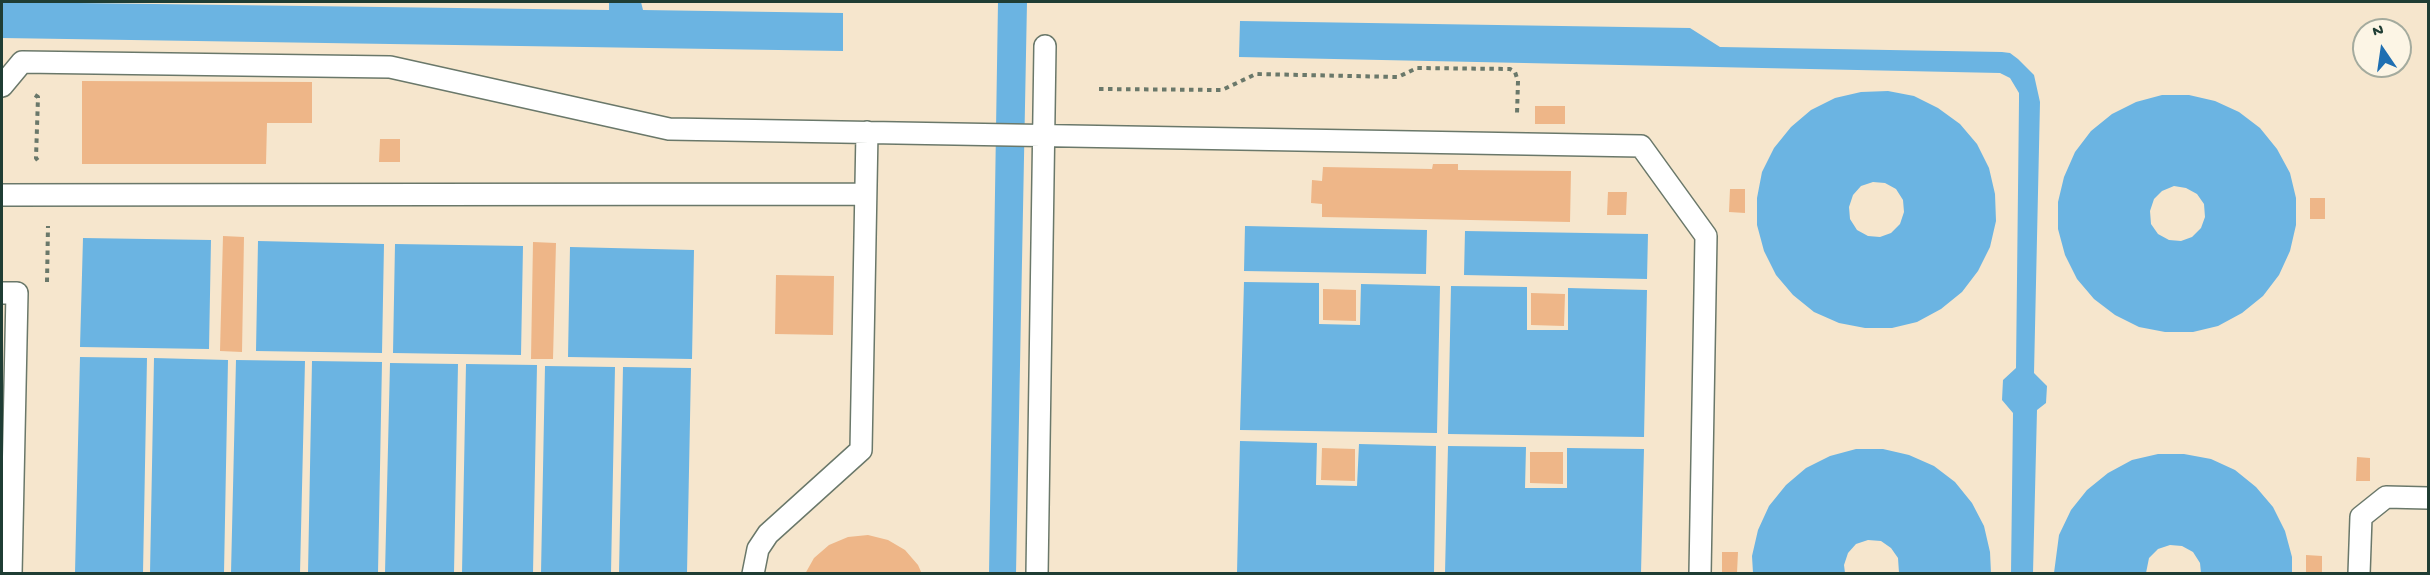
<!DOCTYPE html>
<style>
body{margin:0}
#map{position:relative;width:2430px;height:575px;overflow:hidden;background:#f6e6cd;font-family:"Gochi Hand",sans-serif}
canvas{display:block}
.frame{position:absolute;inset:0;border:3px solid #1f3d34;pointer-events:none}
.north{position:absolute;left:2352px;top:18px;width:60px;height:60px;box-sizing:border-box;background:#fcf5e5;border:2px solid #a4ab9e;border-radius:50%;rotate:347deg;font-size:16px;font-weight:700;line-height:24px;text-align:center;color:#1f3d34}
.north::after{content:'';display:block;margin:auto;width:21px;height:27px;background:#1f6fb2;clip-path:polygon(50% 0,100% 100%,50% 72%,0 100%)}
</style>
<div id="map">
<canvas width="2430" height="575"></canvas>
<div class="frame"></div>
<div class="north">N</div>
</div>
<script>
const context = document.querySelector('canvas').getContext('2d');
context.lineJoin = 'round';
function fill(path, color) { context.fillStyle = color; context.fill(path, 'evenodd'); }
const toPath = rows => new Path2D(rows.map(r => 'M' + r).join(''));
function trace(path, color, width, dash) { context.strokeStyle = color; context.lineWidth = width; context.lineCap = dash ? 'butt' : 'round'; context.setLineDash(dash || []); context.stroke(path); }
fill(toPath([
 [2,2,609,10,609,2,641,2,643,10,843,13,843,51,2,38],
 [998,2,1027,2,1016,573,989,574],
 [1240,21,1690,28,1720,47,2002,52,2010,53,2018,59,2034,75,2040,102,2034,373,2047,386,2046,403,2037,410,2033,573,2011,573,2013,413,2002,400,2003,380,2016,368,2019,101,2019,93,2010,78,2000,73,1239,57],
 [1888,91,1914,96,1938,108,1960,124,1977,144,1989,168,1995,194,1996,221,1990,247,1978,271,1962,292,1941,309,1917,322,1892,328,1865,328,1839,323,1814,312,1793,295,1776,275,1764,251,1757,225,1757,198,1762,172,1774,148,1791,127,1811,110,1835,98,1861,92],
 [1873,182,1885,183,1896,189,1903,200,1904,212,1900,224,1891,233,1880,237,1868,236,1857,230,1850,219,1849,207,1853,195,1861,186],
 [2162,95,2189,95,2215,101,2239,112,2260,128,2277,149,2290,173,2296,198,2296,225,2290,251,2279,275,2263,296,2242,313,2218,326,2193,332,2165,332,2139,327,2115,315,2094,299,2077,279,2065,255,2058,229,2058,202,2064,177,2075,152,2091,131,2112,114,2136,102],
 [2174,186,2186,188,2197,194,2204,204,2205,217,2201,228,2192,237,2181,241,2169,240,2158,234,2151,224,2150,211,2154,199,2162,191],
 [1245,226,1427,230,1426,274,1244,271],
 [1465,231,1648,234,1647,279,1464,275],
 [83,238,211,240,209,349,80,347],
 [258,241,384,244,382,353,256,351],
 [395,244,523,246,521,355,393,353],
 [570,247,694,250,692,359,568,357],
 [1244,282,1319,283,1319,324,1360,325,1361,284,1440,286,1437,433,1240,430],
 [1451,286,1527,287,1527,330,1568,330,1568,288,1647,290,1644,437,1448,434],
 [80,357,147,358,143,573,75,573],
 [154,358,228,360,224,573,150,573],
 [236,360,305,361,300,573,231,573],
 [312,361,382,362,378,573,308,573],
 [390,363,458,364,454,573,385,573],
 [466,364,537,365,533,573,462,573],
 [545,366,615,367,611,573,541,573],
 [623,367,691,368,687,573,619,573],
 [1240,441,1317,443,1316,485,1357,486,1359,444,1436,446,1434,573,1237,573],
 [1448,446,1526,447,1525,488,1567,488,1567,448,1644,449,1641,573,1445,573],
 [1856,449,1883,449,1909,455,1934,466,1955,482,1972,503,1984,526,1990,552,1991,573,1899,573,1898,558,1891,548,1881,541,1868,540,1856,544,1848,553,1844,565,1845,573,1753,573,1752,556,1758,530,1769,506,1786,485,1806,468,1830,456],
 [2158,454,2184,454,2211,459,2235,470,2256,487,2273,507,2285,531,2292,557,2292,573,2201,573,2200,563,2193,552,2182,546,2170,545,2158,549,2149,558,2146,573,2054,573,2059,535,2071,510,2087,490,2108,473,2132,460]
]), '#6bb4e2');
fill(toPath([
 [82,81,312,82,312,123,267,123,266,164,82,164],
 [1535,106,1565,106,1565,124,1535,124],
 [380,139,400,139,400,162,379,162],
 [1433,164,1458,164,1458,170,1571,171,1570,222,1322,217,1322,204,1311,203,1312,180,1322,181,1323,167,1432,169],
 [1730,189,1745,189,1745,213,1729,212],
 [1608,192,1627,192,1626,215,1607,215],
 [2310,198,2325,198,2325,219,2310,219],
 [223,236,244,237,242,352,220,351],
 [533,242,556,243,553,359,531,359],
 [776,275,834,276,833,335,775,334],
 [1323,289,1356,290,1356,321,1323,320],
 [1531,293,1565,294,1564,326,1531,325],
 [1322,448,1355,449,1355,481,1321,480],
 [1530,452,1563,452,1563,484,1530,483],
 [2357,457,2370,458,2370,481,2356,481],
 [868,535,888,540,905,550,918,565,922,574,805,574,814,558,829,545,848,537],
 [1722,552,1738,552,1737,573,1722,573],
 [2306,555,2322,556,2322,574,2306,574]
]), '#eeb688');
const service = toPath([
 [2,86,22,62,390,67,669,129,1641,146,1706,236,1700,574],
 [2,195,865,194],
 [2,293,17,293,11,574],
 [753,574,758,549,768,534,861,450,867,132],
 [1037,574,1045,46],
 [2359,574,2361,517,2386,497,2428,498]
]);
trace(service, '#6a786a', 24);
trace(toPath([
 [1099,89,1222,90,1256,74,1398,77,1417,68,1510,69,1515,72,1518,81,1517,114],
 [35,95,38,97,36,158,39,162],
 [47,282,48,226]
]), '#6a786a', 4, [4.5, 4.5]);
trace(service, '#fff', 21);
</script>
